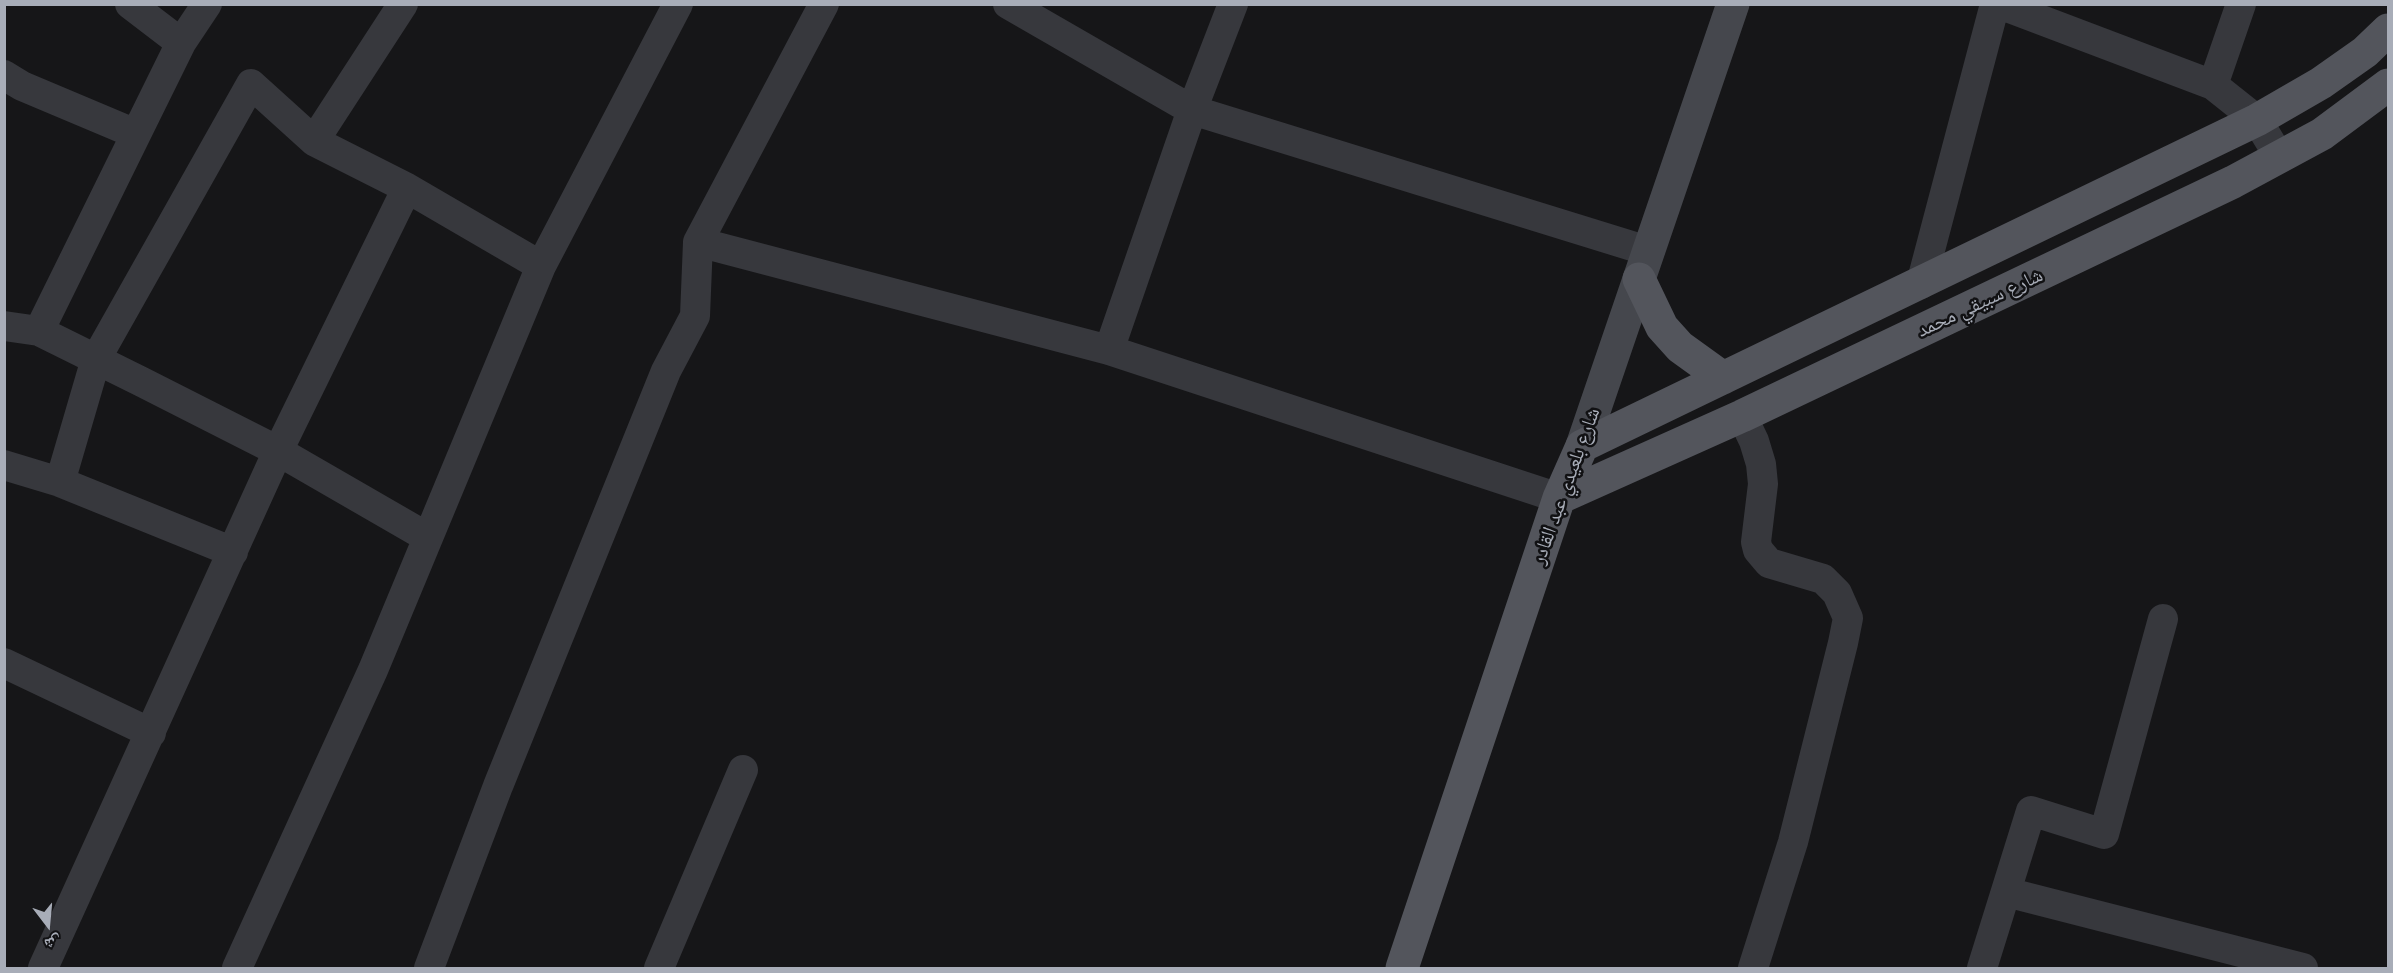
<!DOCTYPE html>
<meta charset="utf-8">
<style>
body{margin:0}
#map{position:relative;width:2393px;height:973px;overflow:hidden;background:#161618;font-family:Montserrat,"Noto Naskh Arabic",sans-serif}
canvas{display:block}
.frame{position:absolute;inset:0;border:6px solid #a8adb8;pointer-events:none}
.north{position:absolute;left:18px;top:895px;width:60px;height:60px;-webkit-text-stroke:4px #111113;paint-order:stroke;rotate:164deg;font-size:16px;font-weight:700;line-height:24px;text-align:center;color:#a8adb8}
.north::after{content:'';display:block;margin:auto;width:21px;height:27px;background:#a8adb8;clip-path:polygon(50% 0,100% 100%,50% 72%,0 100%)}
</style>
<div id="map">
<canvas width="2393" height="973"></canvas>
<div class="frame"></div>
<div class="north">ش</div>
</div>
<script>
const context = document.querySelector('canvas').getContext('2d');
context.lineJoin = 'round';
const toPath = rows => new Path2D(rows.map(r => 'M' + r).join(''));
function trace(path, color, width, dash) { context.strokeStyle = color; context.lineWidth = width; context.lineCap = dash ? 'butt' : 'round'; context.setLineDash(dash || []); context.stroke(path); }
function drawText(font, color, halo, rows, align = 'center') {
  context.font = font + ' Montserrat,"Noto Naskh Arabic",sans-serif'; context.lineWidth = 5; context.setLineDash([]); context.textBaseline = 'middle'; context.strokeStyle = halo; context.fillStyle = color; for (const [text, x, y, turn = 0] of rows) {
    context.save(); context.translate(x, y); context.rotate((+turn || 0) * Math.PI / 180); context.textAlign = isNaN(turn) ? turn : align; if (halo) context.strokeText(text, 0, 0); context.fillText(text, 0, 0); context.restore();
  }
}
trace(toPath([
 [130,4,181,43],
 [1008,4,1192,110,1648,251],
 [1999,4,2213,85,2257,120,2280,158],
 [4,75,22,86,136,134],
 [2213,85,2241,4],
 [314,141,403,4],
 [698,242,1109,350,1559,498],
 [1921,284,1995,4],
 [4,326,39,331,142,382,278,451,427,537],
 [39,331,181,43,207,4],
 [1109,350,1192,110,1233,4],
 [1742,416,1754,441,1761,464,1763,484,1756,542,1758,550,1769,563,1823,579,1837,593,1848,618,1843,643,1793,842,1753,968],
 [4,465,60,482,233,552],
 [60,482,96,359,251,84,314,141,407,188,541,266],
 [4,663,151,733],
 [2006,892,2303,968],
 [43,968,278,451,407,188],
 [237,968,373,670,541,266,678,4],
 [429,968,498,786,666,371,695,316,698,242,824,4],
 [659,968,743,770],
 [1982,968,2031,811,2104,834,2163,619]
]), '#37383d', 30);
trace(toPath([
 [1582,446,1733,4]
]), '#45474d', 33);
trace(toPath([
 [1639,279,1662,327,1680,347,1723,378],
 [1559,498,1742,416,2233,182,2322,134,2388,85],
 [1402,968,1559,498,1582,446,2257,120,2321,83,2365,52,2388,30]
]), '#53555c', 33);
drawText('20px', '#a8adb8', '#111113', [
 ["شارع سبيقي محمد",1980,303,-25],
 ["شارع بلعيدي عبد القادر",1566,486,-70]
]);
</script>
